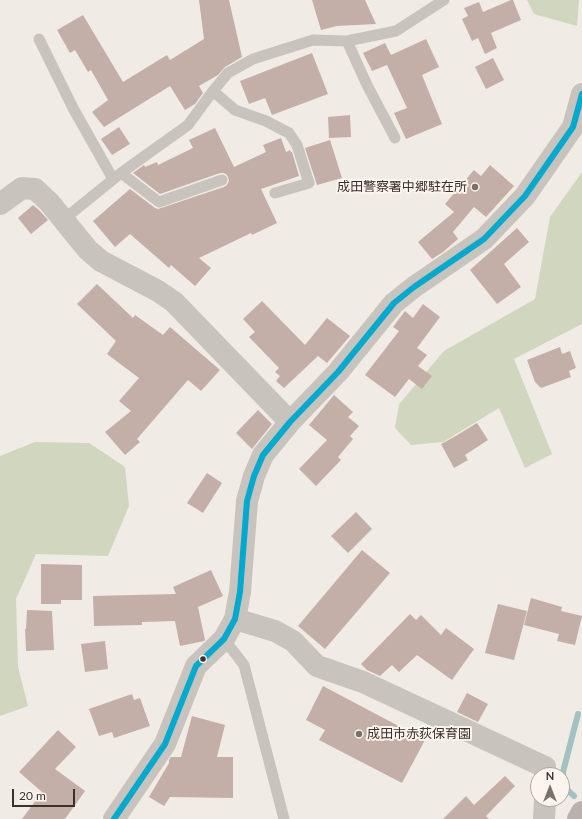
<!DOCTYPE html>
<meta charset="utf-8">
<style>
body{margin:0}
#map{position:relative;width:582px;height:819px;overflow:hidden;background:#f0ebe5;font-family:Lato,sans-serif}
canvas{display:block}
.north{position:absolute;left:530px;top:767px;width:40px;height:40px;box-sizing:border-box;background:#fbf5ee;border:1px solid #aea6a0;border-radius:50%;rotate:0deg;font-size:11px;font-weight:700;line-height:16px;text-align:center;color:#3b302b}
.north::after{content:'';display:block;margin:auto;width:14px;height:18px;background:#7a716c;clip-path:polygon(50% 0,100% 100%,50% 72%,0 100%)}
.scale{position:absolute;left:12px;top:789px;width:63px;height:18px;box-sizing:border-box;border:2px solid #3b302b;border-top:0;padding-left:5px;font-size:12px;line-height:14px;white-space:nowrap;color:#3b302b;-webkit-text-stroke:3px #fbf5ee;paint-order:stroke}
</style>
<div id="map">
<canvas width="582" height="819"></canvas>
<div class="north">N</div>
<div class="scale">20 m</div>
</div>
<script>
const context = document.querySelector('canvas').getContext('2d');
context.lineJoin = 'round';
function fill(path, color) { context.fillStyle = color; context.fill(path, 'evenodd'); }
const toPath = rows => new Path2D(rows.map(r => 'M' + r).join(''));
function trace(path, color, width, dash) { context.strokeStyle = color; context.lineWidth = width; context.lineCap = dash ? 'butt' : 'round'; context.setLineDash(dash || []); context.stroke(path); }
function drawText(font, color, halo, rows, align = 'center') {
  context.font = font + ' Lato,"Noto Sans JP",sans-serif'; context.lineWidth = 4; context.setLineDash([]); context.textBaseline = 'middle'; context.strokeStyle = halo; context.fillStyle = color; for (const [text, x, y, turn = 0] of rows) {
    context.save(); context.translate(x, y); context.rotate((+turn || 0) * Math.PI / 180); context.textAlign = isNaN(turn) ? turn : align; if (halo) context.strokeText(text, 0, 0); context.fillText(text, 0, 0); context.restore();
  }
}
fill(toPath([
 [527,0,579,0,577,26,534,14],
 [582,172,582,324,514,359,552,454,525,468,499,408,443,442,411,445,395,428,399,404,444,351,535,299,550,217],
 [35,442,89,443,125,467,129,506,108,556,36,554,16,599,18,667,28,706,0,716,0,456]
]), '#d1d6bf');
trace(toPath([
 [574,796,564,787,563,772,578,714]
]), '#a1c2c1', 6);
fill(toPath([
 [199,0,229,0,242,57,225,67,218,75,199,86,203,93,195,104,185,110,170,86,104,127,92,112,108,100,91,70,88,72,75,50,70,53,57,30,83,15,123,82,167,55,170,60,204,39],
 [312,0,365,0,376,24,337,26,321,30],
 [511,0,513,0,521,20,491,33,497,48,485,54,478,38,472,41,462,19,468,16,464,8,479,2,483,12],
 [426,39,439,67,422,75,442,124,406,139,394,113,407,108,387,65,372,71,363,53,385,43,391,55],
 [312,53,328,94,272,115,265,98,249,104,240,81],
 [493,58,504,80,486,89,475,67],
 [350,115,351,137,329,138,328,117],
 [119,127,130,144,112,155,101,139],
 [215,128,234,167,266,152,263,145,281,138,286,152,290,150,291,152,292,152,299,176,261,189,277,223,252,235,251,233,199,258,211,268,195,286,171,265,169,268,130,234,115,247,93,221,130,189,155,208,158,209,224,187,227,185,229,181,228,177,226,174,223,173,220,173,160,194,133,173,144,165,145,167,157,162,158,165,193,148,189,140],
 [330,140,342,178,317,185,305,148],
 [490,165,514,186,486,217,474,207,453,232,458,239,443,252,432,259,418,242,454,212,445,204,474,170,481,176],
 [33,205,40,211,48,220,31,234,18,218],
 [517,228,529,242,504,264,521,287,497,304,470,270],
 [97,284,133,318,135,315,163,335,170,327,220,370,201,391,188,380,137,439,140,442,125,455,105,432,131,411,119,401,139,378,107,354,116,341,77,304],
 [262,301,305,345,327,318,350,336,327,363,318,356,284,388,276,381,280,376,275,372,279,368,249,337,255,332,243,319],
 [423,304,440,317,417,348,427,355,418,366,432,376,422,389,409,379,395,397,365,375,399,331,393,327,405,311,413,318],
 [560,347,562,354,570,351,576,368,569,371,571,377,541,388,535,382,527,360],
 [334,395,353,412,348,417,359,426,350,436,353,439,338,457,341,460,316,486,299,469,327,440,309,425],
 [258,410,272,424,252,449,236,433],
 [477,423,488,440,465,455,468,460,454,468,441,444,454,437],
 [207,473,222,483,203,513,187,503],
 [356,512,372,529,348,553,331,536],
 [362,550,390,573,325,649,298,626],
 [41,564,82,565,82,600,61,600,61,604,41,604],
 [211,570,223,596,198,607,205,640,204,641,180,646,175,621,142,622,142,625,94,626,93,596,176,594,173,587],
 [531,598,562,607,561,611,582,616,575,645,557,641,559,634,524,625],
 [498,604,527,611,514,660,485,653],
 [27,610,52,611,54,650,26,651,25,629,26,629],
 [410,614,416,620,421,615,441,635,446,628,474,649,452,680,417,655,399,672,392,665,380,676,367,670,361,664],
 [105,641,108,669,85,672,81,644],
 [323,686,425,740,402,783,319,740,325,730,306,720],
 [467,693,488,704,478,722,457,712],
 [132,694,134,700,140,698,150,726,114,738,112,732,99,736,89,709],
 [192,716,225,725,217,757,233,757,233,798,170,797,164,806,149,797,169,763,169,760,171,757,181,757],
 [58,730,76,747,55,769,85,791,65,819,22,819,42,792,19,772],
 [505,776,515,786,486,816,489,819,443,819,466,796,474,805]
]), '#c3afa7');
trace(toPath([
 [39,39,73,108,113,179],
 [347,41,367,85,395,138],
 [213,91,235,110,266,121,289,133,297,145,309,183,275,193],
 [121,173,159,202,222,180],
 [63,220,121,173,188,125,213,91,228,73,253,59,313,40,347,41,396,31,444,0],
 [224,639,244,665,284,819]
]), '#c9c3be', 11);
trace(toPath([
 [0,204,22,188,35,189,49,202,88,250,101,261,158,291,174,302,290,422],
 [235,619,275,631,293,641,317,666,363,682,545,767,545,775],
 [114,819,165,744,196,666,224,639,235,619,240,592,247,501,254,476,263,455,290,422,338,372,394,303,414,287,484,239,525,196,573,127,582,94],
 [544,819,545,799]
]), '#c9c3be', 22);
trace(toPath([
 [578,819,582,812]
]), '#b8b1ad', 22);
trace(toPath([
 [114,819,165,744,196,666,224,639,235,619,240,592,247,501,254,476,263,455,290,422,338,372,394,303,414,287,484,239,525,196,573,127,582,94]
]), '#00a9ce', 6);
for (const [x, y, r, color] of [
 [475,187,4,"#7a716c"],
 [203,659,3.5,"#3b302b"],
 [359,734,4,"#7a716c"]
]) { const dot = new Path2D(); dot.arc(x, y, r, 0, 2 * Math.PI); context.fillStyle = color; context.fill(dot); trace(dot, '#fbf5ee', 1.5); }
drawText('13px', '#3b302b', '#fbf5ee', [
 ["成田警察署中郷駐在所",467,187],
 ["成田市赤荻保育園",367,734,"left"]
], 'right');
</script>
